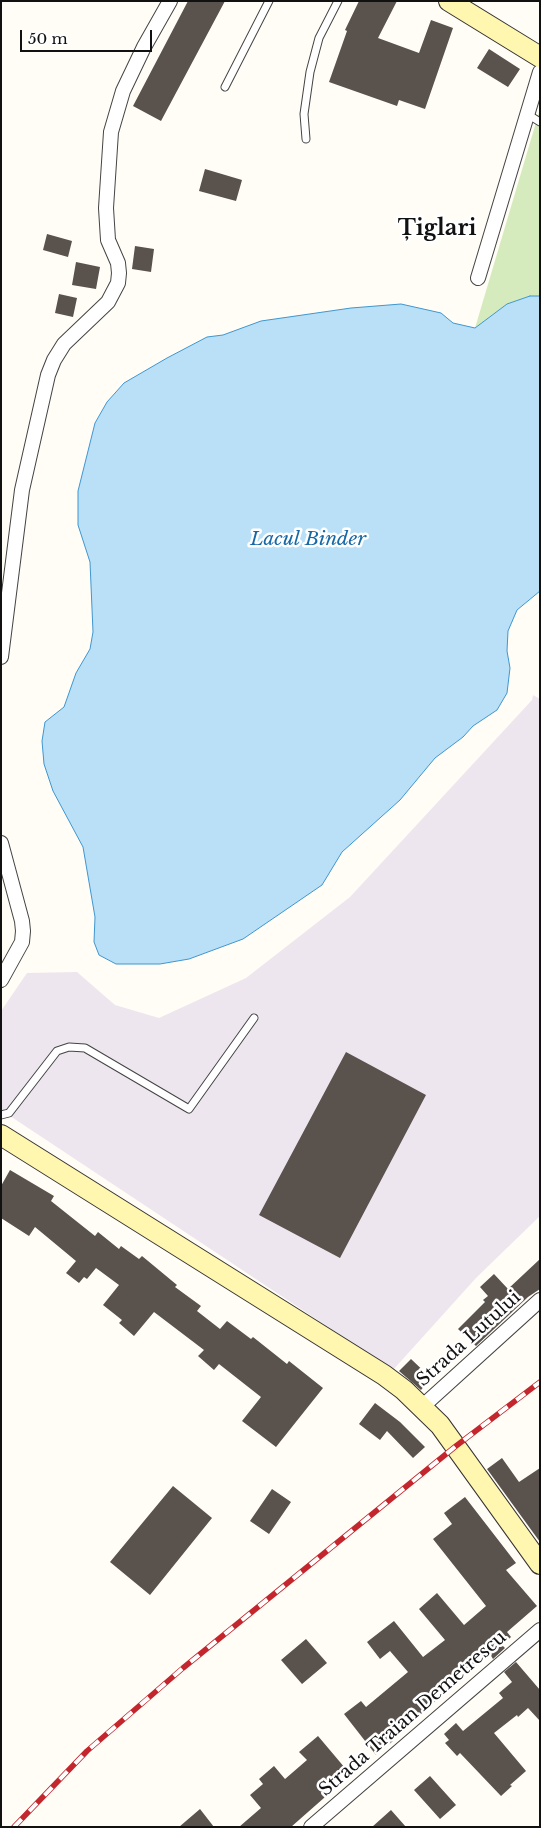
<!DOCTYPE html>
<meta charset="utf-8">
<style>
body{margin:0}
#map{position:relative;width:541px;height:1828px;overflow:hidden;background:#fffdf5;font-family:"Libre Baskerville",serif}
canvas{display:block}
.frame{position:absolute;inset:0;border:2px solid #111;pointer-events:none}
.scale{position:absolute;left:20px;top:30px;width:132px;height:22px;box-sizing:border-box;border:2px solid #111;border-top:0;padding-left:6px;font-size:15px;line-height:18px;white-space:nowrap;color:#111;-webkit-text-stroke:4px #fff;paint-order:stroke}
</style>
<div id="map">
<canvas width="541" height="1828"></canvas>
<div class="frame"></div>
<div class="scale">50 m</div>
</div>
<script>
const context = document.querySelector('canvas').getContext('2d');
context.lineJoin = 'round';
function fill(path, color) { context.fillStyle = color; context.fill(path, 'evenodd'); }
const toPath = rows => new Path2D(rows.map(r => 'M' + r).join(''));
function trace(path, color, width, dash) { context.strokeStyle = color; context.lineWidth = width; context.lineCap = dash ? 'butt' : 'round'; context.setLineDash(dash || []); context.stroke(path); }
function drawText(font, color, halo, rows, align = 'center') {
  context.font = font + ' "Libre Baskerville",serif'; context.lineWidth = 5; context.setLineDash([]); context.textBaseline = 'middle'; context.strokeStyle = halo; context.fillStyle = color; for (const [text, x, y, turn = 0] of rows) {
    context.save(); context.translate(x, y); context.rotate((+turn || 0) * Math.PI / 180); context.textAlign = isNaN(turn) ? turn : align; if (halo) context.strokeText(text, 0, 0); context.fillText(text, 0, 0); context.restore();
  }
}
fill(toPath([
 [533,695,540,699,540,1216,476,1278,393,1370,1,1110,1,1011,27,973,77,972,115,1005,159,1018,246,978,350,897,532,700]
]), '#eee6ef');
fill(toPath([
 [540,109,540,296,530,296,507,304,475,328]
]), '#d5ebbd');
const water = toPath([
 [530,296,540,296,540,591,517,610,508,631,507,651,510,668,507,693,497,710,473,726,463,737,435,758,400,800,342,852,322,885,243,939,189,959,160,964,116,964,99,955,94,942,95,917,83,847,53,791,44,764,42,741,45,722,64,707,76,673,90,649,93,632,90,562,78,525,78,491,95,423,107,402,124,383,167,358,207,337,223,335,261,321,351,308,401,304,441,313,453,323,475,328,507,304,530,296]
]);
fill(water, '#b9e0f7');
trace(water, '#3f96cf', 1);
fill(toPath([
 [188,1,225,1,161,121,133,106],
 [359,1,397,1,378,38,419,53,431,20,453,28,425,109,399,100,397,106,329,82,347,31,345,30],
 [489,49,520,69,508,87,477,68],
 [205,169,242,180,236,201,199,191],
 [47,234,72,241,68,257,43,250],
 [135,246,154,249,151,272,132,269],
 [76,262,100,267,96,289,72,285],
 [59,294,77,298,73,317,55,313],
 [346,1052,426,1095,340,1258,259,1215],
 [10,1170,54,1196,51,1201,95,1236,98,1232,119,1249,121,1246,139,1259,142,1256,177,1285,175,1287,201,1306,197,1311,220,1329,227,1321,251,1339,253,1337,287,1364,289,1361,323,1388,276,1447,242,1421,261,1397,219,1364,214,1370,198,1356,204,1350,154,1312,134,1336,119,1323,122,1320,103,1305,119,1285,96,1268,87,1279,84,1277,79,1283,66,1273,76,1261,35,1227,29,1236,1,1218,1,1186],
 [540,1259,540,1289,528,1297,476,1346,458,1329,485,1302,483,1300,488,1296,480,1287,494,1274,508,1289],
 [411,1359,431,1378,421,1390,399,1371],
 [375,1403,400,1422,425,1447,413,1458,387,1431,380,1440,359,1424],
 [502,1458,519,1482,540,1468,540,1542,487,1469],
 [173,1486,212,1518,150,1595,110,1562],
 [272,1489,291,1502,269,1534,250,1521],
 [465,1497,516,1563,506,1570,537,1606,507,1632,511,1637,502,1645,505,1648,493,1659,490,1654,461,1678,392,1740,393,1741,376,1755,344,1714,361,1701,366,1707,408,1672,390,1651,380,1659,367,1642,394,1621,423,1657,445,1640,419,1609,437,1593,464,1625,486,1606,433,1539,452,1524,444,1513],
 [306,1639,327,1663,302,1684,281,1660],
 [516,1662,540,1690,540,1721,528,1708,518,1717,517,1715,494,1733,526,1771,510,1785,512,1786,501,1796,460,1753,457,1756,445,1743,449,1740,444,1734,456,1723,463,1731,503,1698,499,1693,512,1682,504,1672],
 [318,1736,345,1768,327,1784,333,1790,291,1827,239,1827,261,1808,250,1795,263,1784,259,1779,274,1766,285,1779,307,1760,299,1752],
 [430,1776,456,1805,440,1819,414,1790],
 [200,1809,214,1827,179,1827],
 [391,1810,406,1827,372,1827]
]), '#5a524d');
const lane = toPath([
 [225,87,269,1],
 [527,114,540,122],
 [306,139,304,114,310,72,319,38,338,1],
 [1,1115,9,1113,57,1051,69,1047,85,1048,189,1109,254,1018]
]);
const street = toPath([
 [478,278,540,72],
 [1,657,22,490,48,375,54,360,64,344,108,302,118,283,119,273,118,263,108,240,106,208,111,132,123,91,144,47,170,1],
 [1,843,22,921,23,931,22,942,1,980],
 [423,1406,540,1300],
 [311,1827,540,1630]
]);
const secondary = toPath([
 [449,1,540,57],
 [1,1135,384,1375,404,1390,440,1425,540,1564]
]);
trace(lane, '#444', 9);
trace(street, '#444', 16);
trace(secondary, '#333', 22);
trace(lane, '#fff', 7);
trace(street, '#fff', 14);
trace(secondary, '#fff6b0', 20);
const rail = toPath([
 [14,1827,87,1751,183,1668,456,1446,540,1382]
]);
trace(rail, '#c4262e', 5.5);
trace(rail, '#fff', 4, [11]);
drawText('18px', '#111', '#fff', [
 ["Strada Lutului",469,1339,-42],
 ["Strada Traian Demetrescu",413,1714,-41]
]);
drawText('italic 19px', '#1768a6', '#fff', [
 ["Lacul Binder",308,540]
]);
drawText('bold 22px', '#111', '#fff', [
 ["Țiglari",437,229]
]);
</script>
